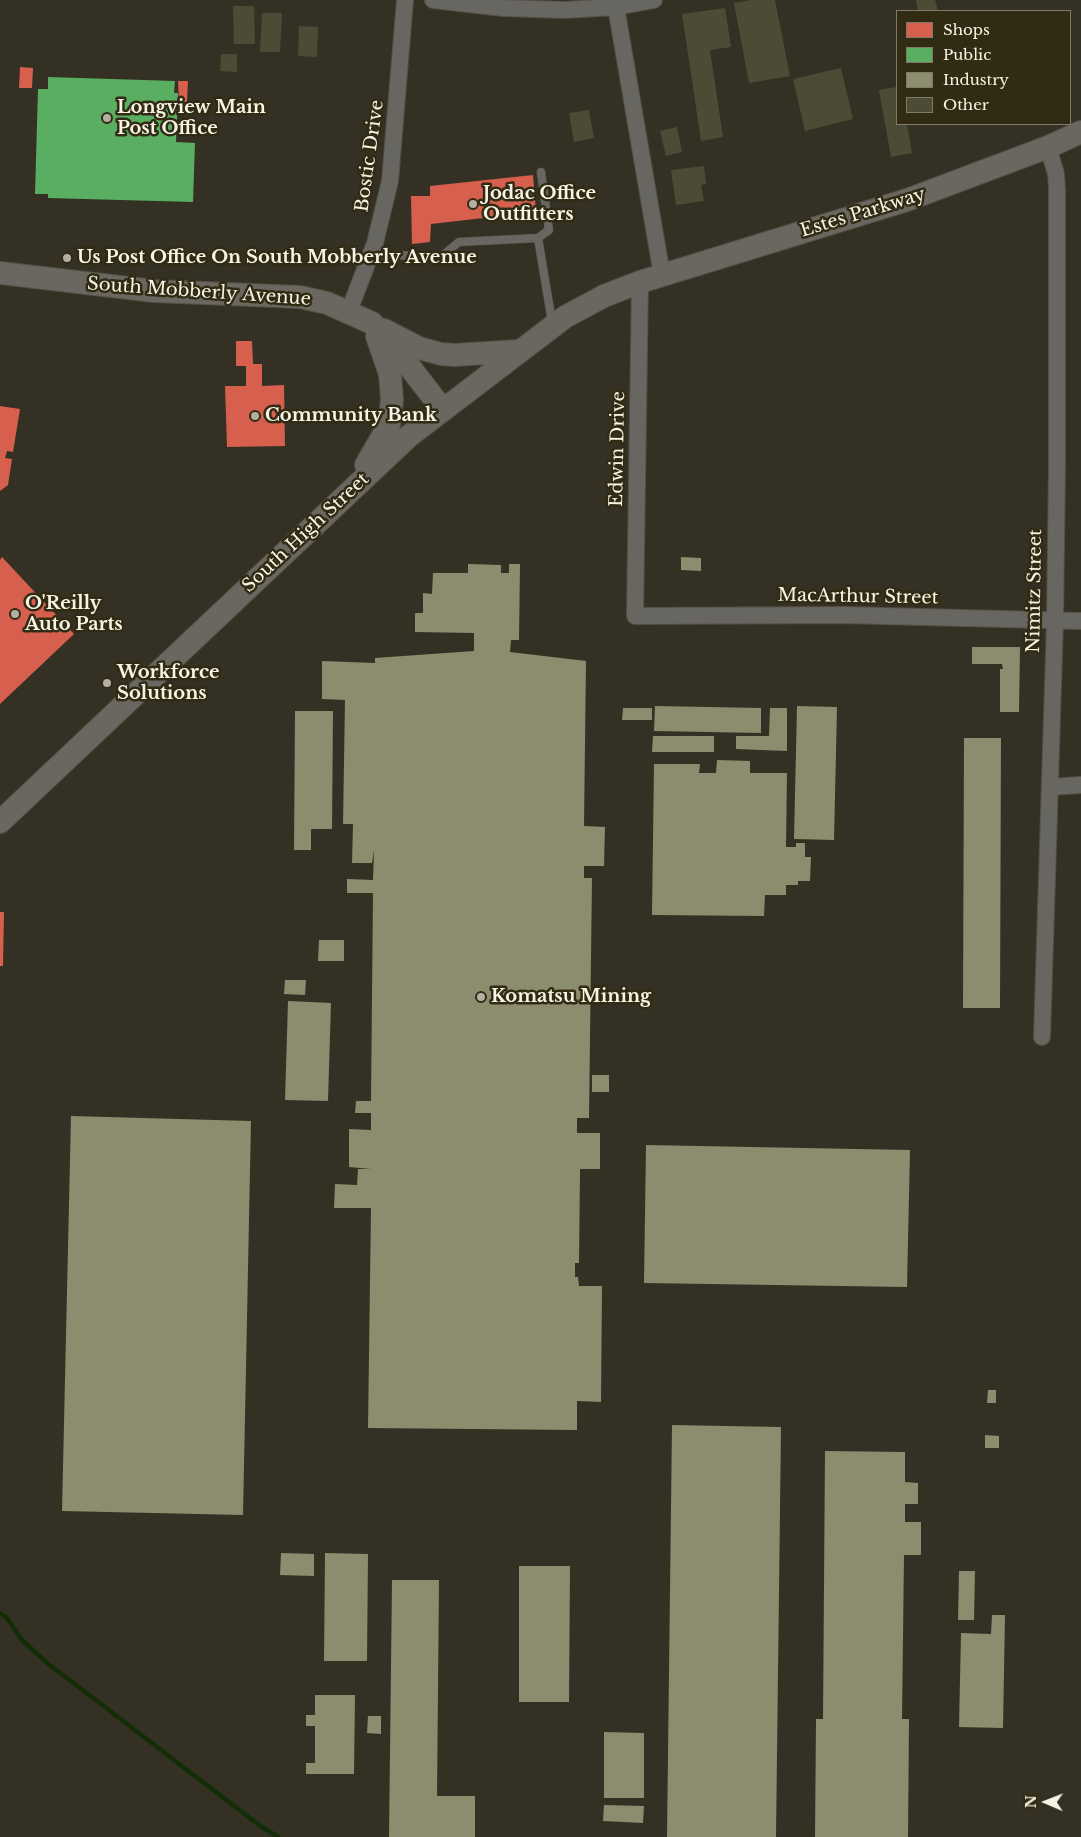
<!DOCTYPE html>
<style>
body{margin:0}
#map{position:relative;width:1081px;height:1837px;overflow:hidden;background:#343124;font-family:"Libre Baskerville",serif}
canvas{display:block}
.legend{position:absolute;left:896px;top:10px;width:175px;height:115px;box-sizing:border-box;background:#312b14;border:1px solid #807b68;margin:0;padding:6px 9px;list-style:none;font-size:15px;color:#f7f3e5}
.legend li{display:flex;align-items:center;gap:10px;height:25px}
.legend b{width:25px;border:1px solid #807b68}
.north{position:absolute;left:1021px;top:1777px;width:50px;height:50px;-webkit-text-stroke:4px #312b14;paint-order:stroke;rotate:271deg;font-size:14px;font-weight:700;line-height:20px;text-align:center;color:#f7f3e5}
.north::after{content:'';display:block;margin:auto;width:18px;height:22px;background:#f7f3e5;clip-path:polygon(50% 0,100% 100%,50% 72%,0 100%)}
</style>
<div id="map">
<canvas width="1081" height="1837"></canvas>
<ul class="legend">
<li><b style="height:14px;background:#d6604d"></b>Shops</li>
<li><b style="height:14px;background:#5aae61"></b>Public</li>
<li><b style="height:14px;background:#8c8c6e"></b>Industry</li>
<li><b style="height:14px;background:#4c4c36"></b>Other</li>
</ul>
<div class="north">N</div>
</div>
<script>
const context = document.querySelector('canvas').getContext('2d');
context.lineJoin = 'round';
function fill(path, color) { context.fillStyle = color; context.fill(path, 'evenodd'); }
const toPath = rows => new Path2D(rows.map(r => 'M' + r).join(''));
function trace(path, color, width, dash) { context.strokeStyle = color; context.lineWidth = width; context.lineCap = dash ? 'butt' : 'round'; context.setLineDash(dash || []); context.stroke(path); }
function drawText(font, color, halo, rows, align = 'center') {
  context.font = font + ' "Libre Baskerville",serif'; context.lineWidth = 5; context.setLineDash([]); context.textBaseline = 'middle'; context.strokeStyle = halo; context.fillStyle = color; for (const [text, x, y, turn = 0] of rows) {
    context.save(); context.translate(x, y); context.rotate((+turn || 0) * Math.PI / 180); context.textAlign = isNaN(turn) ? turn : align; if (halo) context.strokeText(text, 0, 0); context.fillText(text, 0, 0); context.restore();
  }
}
fill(toPath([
 [20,67,33,68,32,88,19,88],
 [178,81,188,81,187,102,179,102],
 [533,175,536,212,431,224,430,242,412,244,411,196,430,196,430,186],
 [236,341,252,341,253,364,262,364,262,386,284,385,285,446,227,447,225,386,246,386,246,366,236,366],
 [0,406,20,409,13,452,7,451,5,458,12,459,8,485,0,491],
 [2,557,74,634,0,704,0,560],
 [0,912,4,912,3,966,0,966]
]), '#d6604d');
fill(toPath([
 [48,77,175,81,174,93,178,93,176,142,195,143,193,202,48,198,48,194,35,194,38,89,48,89]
]), '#5aae61');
fill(toPath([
 [681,557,701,558,701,571,681,570],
 [468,564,501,565,501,573,509,573,509,564,520,564,519,640,511,640,510,652,586,661,584,826,605,827,604,866,584,866,584,878,592,878,589,1118,577,1118,577,1133,600,1133,600,1169,580,1169,579,1263,575,1263,575,1277,578,1277,579,1286,602,1286,601,1402,577,1401,577,1430,368,1428,371,1208,334,1208,335,1184,357,1185,358,1169,371,1169,349,1167,349,1129,371,1130,371,1113,355,1113,356,1101,371,1101,373,893,347,893,347,879,373,880,374,850,372,863,352,863,353,824,343,824,345,700,322,699,322,661,375,663,375,658,474,651,474,633,415,632,415,613,423,613,423,593,432,594,433,573,468,573],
 [972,647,1020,647,1019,712,1000,712,1000,669,1003,669,1002,664,972,664],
 [655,706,761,708,761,733,654,731],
 [797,706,837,707,834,840,794,839],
 [623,708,652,708,652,720,622,720],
 [770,708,787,708,787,751,736,749,736,736,769,736],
 [295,711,333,711,332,829,311,829,311,850,294,850],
 [653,736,714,736,714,752,652,752],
 [964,738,1001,738,1000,1008,963,1008],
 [717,760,750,761,750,773,787,773,786,847,796,847,796,843,805,843,805,857,811,857,810,881,798,881,798,885,786,885,786,895,765,895,764,916,652,915,654,764,700,764,699,773,716,773],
 [319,940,344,940,344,961,318,961],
 [285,980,306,980,305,995,284,994],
 [288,1001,331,1003,328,1101,285,1100],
 [592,1075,609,1075,609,1092,592,1092],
 [71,1116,251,1121,243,1515,62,1511],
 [646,1145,910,1150,907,1287,644,1283],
 [988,1390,996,1390,996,1403,987,1403],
 [672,1425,781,1427,776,1837,667,1837],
 [985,1435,999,1436,999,1448,985,1448],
 [825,1451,905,1452,905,1482,918,1483,918,1504,905,1504,905,1522,921,1522,921,1555,904,1555,902,1719,909,1719,908,1837,815,1837,816,1719,823,1719],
 [281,1553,314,1554,314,1576,280,1575],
 [325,1553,368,1554,367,1661,324,1661],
 [519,1566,570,1566,569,1702,519,1702],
 [959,1571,975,1571,974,1620,958,1620],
 [392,1580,439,1580,437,1796,475,1796,475,1837,389,1837],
 [992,1615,1005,1615,1003,1728,959,1727,961,1633,991,1634],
 [315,1695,355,1695,354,1774,306,1774,306,1763,315,1763,315,1726,306,1726,306,1715,315,1715],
 [368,1716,381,1716,381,1734,367,1733],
 [604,1732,644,1733,644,1798,604,1798],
 [604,1805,644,1806,643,1823,603,1821]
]), '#8c8c6e');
trace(toPath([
 [0,1613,6,1617,22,1640,46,1662,259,1825,278,1837]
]), '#132d06', 4.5);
fill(toPath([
 [751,0,775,0,790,76,749,83,734,3],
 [916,0,935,0,938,11,918,11],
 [233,6,254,6,255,44,234,44],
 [725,8,731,47,710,50,723,137,701,141,682,14],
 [262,13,282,13,280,52,260,52],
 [299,26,318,27,317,57,298,56],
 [221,54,237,54,237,72,220,71],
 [841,68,853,119,805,131,793,79],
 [897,87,897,124,907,124,912,153,891,157,879,90],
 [589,110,594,138,574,142,569,113],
 [677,127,682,152,666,156,660,131],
 [704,166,706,184,701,185,704,201,676,205,671,170]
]), '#4c4c36');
const lane = toPath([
 [538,238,549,230,541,172],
 [370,255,442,256,459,242,538,238,552,322]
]);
const street = toPath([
 [433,0,504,8,564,10,616,7,654,0],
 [616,7,662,275],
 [640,282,635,616,844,615,1081,621],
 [349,311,375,243,390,181,405,0],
 [1050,787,1081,785],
 [1042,1037,1055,621,1057,466,1057,189,1056,174,1048,147]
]);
const secondary = toPath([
 [0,273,154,291,300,297,327,303,372,323,399,353,443,410],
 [384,330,419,348,441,354,454,355,519,351],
 [366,465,389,425,392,400,390,374,377,336],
 [0,822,409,436,565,317,604,296,640,282,907,200,1048,147,1081,132]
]);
trace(lane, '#524f45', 9);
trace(street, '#524f45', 18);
trace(secondary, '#524f45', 24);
trace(lane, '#686661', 8);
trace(street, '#686661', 16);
trace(secondary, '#6a6760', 22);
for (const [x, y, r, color] of [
 [107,118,5,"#b3afa1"],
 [473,204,5,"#b3afa1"],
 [67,258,5,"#b3afa1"],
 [255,416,5,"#b3afa1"],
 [15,614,5,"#b3afa1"],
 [107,683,5,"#b3afa1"],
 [481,997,5,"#b3afa1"]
]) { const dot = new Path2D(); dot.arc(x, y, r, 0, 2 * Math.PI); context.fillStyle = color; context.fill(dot); trace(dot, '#312b14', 2); }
drawText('bold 18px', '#f7f3e5', '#312b14', [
 ["Longview Main",117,108],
 ["Post Office",117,129],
 ["Jodac Office",483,194],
 ["Outfitters",483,215],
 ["Us Post Office On South Mobberly Avenue",77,258],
 ["Community Bank",265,416],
 ["O'Reilly",25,604],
 ["Auto Parts",25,625],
 ["Workforce",117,673],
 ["Solutions",117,694],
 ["Komatsu Mining",491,997]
], 'left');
drawText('18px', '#f7f3e5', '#312b14', [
 ["Bostic Drive",370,156,-82],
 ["Estes Parkway",863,213,-17],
 ["South Mobberly Avenue",199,292,4],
 ["Edwin Drive",618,449,-89],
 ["South High Street",306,533,-43],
 ["Nimitz Street",1035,591,-89],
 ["MacArthur Street",858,597,1]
]);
</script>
